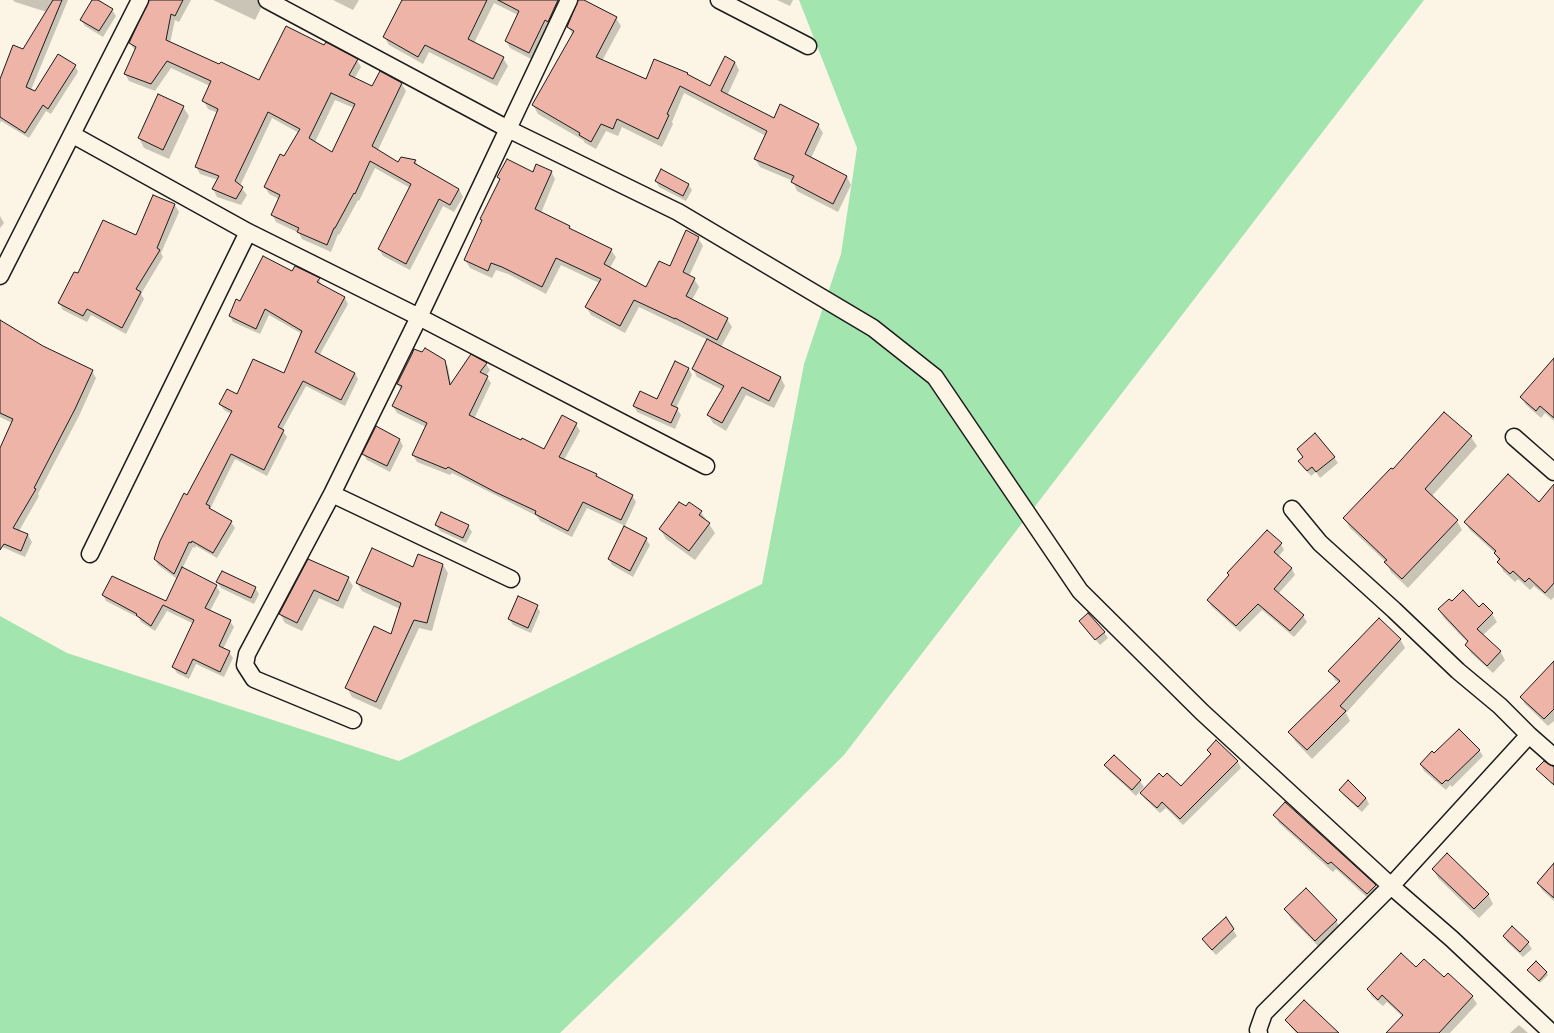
<!DOCTYPE html>
<style>
body{margin:0}
canvas{display:block;background:#fcf5e5}
</style>
<canvas width="1554" height="1033"></canvas>
<script>
const context = document.querySelector('canvas').getContext('2d');
context.lineJoin = 'round';
function fill(path, color) { context.fillStyle = color; context.fill(path, 'evenodd'); }
const toPath = rows => new Path2D(rows.map(r => 'M' + r).join(''));
function trace(path, color, width, dash) { context.strokeStyle = color; context.lineWidth = width; context.lineCap = dash ? 'butt' : 'round'; context.setLineDash(dash || []); context.stroke(path); }
fill(toPath([
 [799,0,1424,0,844,755,673,924,560,1033,0,1033,0,616,67,653,399,761,762,584,804,364,841,254,857,148]
]), '#a3e5af');
fill(toPath([
 [13,0,68,0,31,90,35,92,75,65,78,72,51,114,46,111,29,138,1,121,0,123,0,82,24,50,47,12,15,2],
 [94,0,112,10,116,16,103,37,85,26,81,20],
 [151,0,191,0,179,22,175,20,170,43,220,66,259,81,357,60,361,67,354,79,372,88,380,73,402,84,406,91,378,150,399,164,415,160,419,167,459,189,463,197,454,212,443,206,410,270,383,256,379,249,410,188,375,168,359,201,358,200,339,235,338,234,331,252,302,239,299,233,276,222,272,214,279,199,269,194,265,187,299,133,272,118,240,186,247,195,241,205,217,197,213,189,218,180,200,174,196,167,218,113,208,109,204,101,210,86,171,68,155,91,129,81,125,74,135,51,130,43],
 [335,100,354,108,332,153,315,142],
 [213,0,265,0,255,20],
 [333,0,359,0,353,10],
 [403,0,561,0,533,60,510,48,506,41,518,15,494,3,474,43,503,58,508,66,497,86,429,52,423,64,389,45,384,37],
 [777,0,793,0,790,6],
 [616,18,621,26,602,61,647,80,687,73,689,76,710,87,735,62,739,70,727,96,774,119,818,125,823,133,811,158,847,177,851,185,838,212,797,191,793,181,760,167,755,159,766,136,684,93,672,122,673,124,662,147,622,127,618,136,606,131,596,149,585,143,583,140,538,114,533,105,573,35,568,27],
 [183,107,189,116,169,159,144,148,139,138],
 [551,171,555,179,541,213,569,227,572,231,611,250,616,257,610,268,647,288,670,267,687,232,698,238,703,246,689,276,694,279,699,287,692,300,727,319,732,327,721,347,781,378,785,386,774,408,746,395,726,431,713,423,708,415,723,390,697,377,693,369,708,340,639,307,625,333,591,315,586,307,599,283,561,265,546,294,508,274,496,270,492,278,470,268,465,260,482,221,481,219,500,181,498,177],
 [656,181,688,184,692,190,686,201,659,187],
 [154,196,175,205,179,212,161,253,163,257,141,294,144,299,126,334,91,315,87,322,63,310,59,303,136,237],
 [0,216,4,223,0,228],
 [293,272,319,279,322,286,345,298,348,304,319,356,355,373,358,379,345,406,306,386,282,430,287,437,267,476,235,459,210,509,231,522,235,528,217,558,196,546,195,548,193,547,182,569,216,586,220,592,210,611,230,621,234,627,223,649,229,652,233,658,224,677,196,664,189,679,177,673,173,667,194,624,167,611,155,631,141,622,139,618,106,601,103,595,166,602,177,579,158,565,155,559,231,414,224,410,220,404,285,374,302,334,269,315,260,334,233,322,230,316,241,302],
 [0,328,92,371,96,378,79,416,38,494,39,496,19,531,28,535,32,542,25,557,0,546,0,451,12,423,0,417],
 [444,360,448,367,451,384,486,364,490,370,486,376,491,383,474,419,544,450,576,424,580,431,564,460,596,475,598,478,632,495,636,502,625,526,587,508,572,537,540,521,537,516,452,473,450,475,417,462,413,455,426,427,397,413,393,406,401,390,398,384],
 [1554,360,1554,421,1545,413,1541,418,1526,405,1521,397],
 [675,363,689,369,692,375,676,408,681,415,675,429,637,412,634,406,657,400],
 [1444,413,1471,437,1477,446,1431,497,1457,521,1462,530,1408,588,1391,572,1386,562,1350,528,1344,518,1393,471],
 [400,440,403,446,390,472,367,460,363,454],
 [1298,449,1334,457,1338,463,1320,478,1316,472,1311,476,1303,467,1304,458],
 [1554,487,1554,597,1551,600,1534,586,1530,590,1518,579,1515,582,1503,571,1495,553,1470,530,1465,522,1539,503],
 [686,508,701,512,715,533,695,560,666,539,660,529],
 [436,525,468,526,472,532,466,543,440,531],
 [646,539,650,545,633,577,612,565,609,559],
 [1281,544,1284,550,1278,557,1292,569,1295,575,1278,594,1303,616,1307,622,1294,637,1262,610,1240,632,1211,606,1208,600],
 [309,560,348,578,353,586,343,609,319,598,302,631,285,623,280,614],
 [443,565,448,573,432,631,419,628,381,710,352,697,347,688,392,635,400,609,362,591,357,583,414,568],
 [217,582,255,588,259,594,254,604,221,588],
 [1452,602,1479,608,1483,604,1492,614,1497,622,1483,635,1500,651,1505,660,1493,673,1471,653,1466,645,1468,643,1444,618,1439,610],
 [537,606,540,612,531,633,513,625,509,619],
 [1080,621,1104,632,1108,638,1100,645],
 [1400,639,1405,648,1346,713,1350,721,1312,759,1295,741,1290,732,1339,683,1335,680,1330,671],
 [1554,663,1554,721,1548,726,1525,704,1521,697],
 [1216,742,1238,762,1241,768,1183,825,1166,808,1160,813,1145,799,1142,793,1163,778,1181,787,1211,756,1208,750],
 [1479,750,1483,756,1452,787,1450,785,1446,790,1424,771,1421,765,1434,754],
 [1114,757,1140,781,1144,787,1136,796,1109,771,1106,765],
 [1537,769,1554,769,1554,781,1552,784],
 [1340,790,1366,798,1369,804,1362,812,1344,796],
 [1275,815,1375,885,1380,894,1372,902,1336,869,1333,872,1279,823],
 [1554,865,1554,901,1542,890,1538,883],
 [1433,869,1488,894,1493,904,1479,918,1438,878],
 [1286,909,1336,920,1341,930,1321,949,1291,919],
 [1226,919,1237,936,1216,955,1207,945,1203,939],
 [1512,927,1528,943,1532,949,1523,957,1507,942,1504,936],
 [1416,968,1444,978,1472,996,1477,1004,1450,1033,1387,1033,1403,1017,1387,1002,1383,1006,1372,997,1368,989],
 [1528,970,1546,972,1548,975,1540,983],
 [1286,1020,1338,1033,1296,1033,1290,1026],
 [1519,1025,1528,1033,1510,1033]
]), '#0003');
const building = toPath([
 [53,0,62,0,26,87,35,91,58,54,76,65,48,109,43,105,25,133,0,117,0,79,13,45,23,49,53,0],
 [92,0,98,0,113,9,99,31,80,20,92,0],
 [149,0,183,0,175,16,171,14,166,40,219,64,221,62,257,79,259,80,286,26,324,45,326,42,358,59,349,75,372,86,380,71,402,83,372,146,398,162,401,157,416,160,414,163,459,189,450,205,439,199,406,264,378,249,411,184,370,161,355,194,354,193,335,228,334,228,327,245,297,232,299,228,271,215,280,195,264,187,280,154,284,156,300,129,268,112,235,181,243,187,236,199,212,189,219,176,195,167,218,109,202,101,211,81,167,61,151,84,124,74,136,47,129,43,149,0],
 [331,93,355,104,332,152,309,138,331,93],
 [402,0,487,0,468,39,504,57,493,79,425,45,418,57,383,37,402,0],
 [498,0,558,0,548,22,545,20,529,53,505,41,519,11,498,0],
 [578,0,584,0,617,17,596,57,646,79,654,59,688,73,687,74,710,86,725,56,735,62,721,91,774,118,780,104,819,124,805,154,847,176,833,204,791,182,794,176,754,159,767,131,680,86,667,114,669,115,658,139,617,119,613,129,601,124,591,142,579,135,580,133,532,105,574,31,567,27,578,0],
 [158,94,184,106,163,150,138,138,158,94],
 [507,159,533,172,536,164,552,171,535,209,570,226,569,228,612,249,604,264,646,287,659,261,670,266,686,230,699,237,683,272,695,278,686,296,728,318,717,340,675,318,675,319,634,300,620,326,585,307,601,279,556,258,542,287,502,267,491,263,488,271,464,260,482,220,480,219,500,179,497,177,507,159],
 [661,169,689,184,683,196,655,181,661,169],
 [153,195,175,204,157,248,160,250,136,289,141,292,122,328,87,309,83,316,58,303,74,272,78,273,103,220,136,235,153,195],
 [263,256,292,271,295,266,320,278,317,282,345,297,315,352,355,373,341,400,303,381,278,427,284,430,264,470,231,454,206,504,210,506,209,508,232,521,213,553,192,541,191,543,189,542,174,574,154,559,160,541,184,493,187,495,232,411,219,404,227,389,237,394,253,359,284,373,302,331,265,309,256,329,229,316,236,299,240,301,263,256],
 [0,320,43,346,93,370,75,409,34,488,36,489,13,528,28,534,21,551,4,544,0,550,0,448,13,419,0,413,0,320],
 [707,339,781,377,769,401,742,387,722,423,707,415,724,386,692,369,707,339],
 [425,348,445,360,450,385,471,354,487,363,480,372,488,376,469,415,521,440,522,438,544,449,562,415,577,423,559,457,597,474,596,476,633,495,621,520,583,502,568,531,535,514,536,511,495,492,448,467,446,469,412,455,427,423,392,406,402,386,397,384,412,354,414,349,422,352,425,348],
 [1554,358,1554,418,1540,406,1536,411,1520,397,1554,358],
 [675,361,689,368,671,405,678,408,671,423,633,406,640,391,657,399,675,361],
 [1444,412,1472,436,1425,489,1458,520,1402,579,1384,562,1387,560,1343,518,1391,468,1393,469,1444,412],
 [376,426,400,439,387,466,362,454,376,426],
 [1315,433,1335,457,1316,472,1312,467,1307,471,1298,461,1303,457,1297,449,1315,433],
 [1508,474,1539,502,1554,484,1554,583,1545,593,1529,578,1525,582,1513,571,1510,574,1497,562,1500,559,1494,553,1496,551,1464,522,1508,474],
 [679,502,686,506,689,502,702,511,699,515,710,523,689,551,659,529,679,502],
 [441,512,469,525,463,538,435,525,441,512],
 [624,526,647,538,630,571,608,559,624,526],
 [1267,530,1282,543,1274,552,1292,568,1274,589,1304,615,1290,631,1258,604,1236,626,1207,600,1229,575,1227,573,1267,530],
 [372,548,413,567,418,554,443,564,427,623,414,620,376,702,345,688,374,626,391,634,401,603,356,583,372,548],
 [308,559,349,577,338,601,314,590,297,623,279,614,308,559],
 [182,567,217,585,205,608,231,620,219,646,230,651,220,672,193,659,186,674,172,667,194,620,163,605,151,626,136,615,137,614,102,595,112,576,166,601,182,567],
 [222,571,256,587,251,598,216,582,222,571],
 [1463,590,1479,607,1483,603,1493,613,1477,629,1501,651,1487,666,1465,645,1468,641,1438,609,1449,599,1452,601,1463,590],
 [518,596,538,605,528,628,508,619,518,596],
 [1088,613,1105,632,1095,640,1079,621,1088,613],
 [1379,618,1401,639,1340,706,1346,711,1307,750,1288,732,1340,681,1328,671,1379,618],
 [1554,661,1554,709,1544,719,1520,697,1554,661],
 [1459,729,1480,750,1448,781,1446,780,1442,784,1420,764,1432,751,1434,753,1459,729],
 [1216,740,1238,761,1180,819,1162,802,1157,808,1140,793,1159,773,1163,777,1167,773,1181,786,1211,754,1207,750,1216,740],
 [1114,755,1141,780,1132,790,1104,765,1114,755],
 [1544,761,1554,767,1554,785,1536,769,1544,761],
 [1348,780,1366,798,1358,807,1339,790,1348,780],
 [1285,802,1376,885,1367,894,1331,862,1328,864,1273,815,1285,802],
 [1447,853,1489,894,1474,909,1432,869,1447,853],
 [1554,863,1554,898,1537,883,1554,863],
 [1306,888,1337,920,1315,941,1284,909,1306,888],
 [1226,917,1234,929,1212,950,1202,939,1226,917],
 [1512,926,1529,942,1520,952,1503,936,1512,926],
 [1401,953,1416,967,1424,959,1444,977,1448,973,1473,996,1439,1033,1386,1033,1403,1015,1382,995,1378,1000,1367,989,1401,953],
 [1536,961,1547,972,1539,981,1527,970,1536,961],
 [1304,1000,1339,1033,1298,1033,1285,1020,1304,1000]
]);
fill(building, '#eeb4a8');
trace(building, '#1c1c1c', 1);
const minor = toPath([
 [267,0,508,129,678,212,873,328,935,377,1080,591,1202,712,1391,886,1452,939,1552,1033],
 [719,0,808,46],
 [73,135,248,232,419,317,706,466],
 [0,276,140,0],
 [1514,437,1554,472],
 [332,494,511,579],
 [90,554,248,232],
 [353,720,254,679,245,665,247,654,332,494,419,317,569,0],
 [1529,735,1554,757],
 [1259,1033,1258,1030,1264,1013,1391,886,1529,735,1500,706,1458,671,1394,610,1320,543,1292,509]
]);
trace(minor, '#1c1c1c', 19);
trace(minor, '#fcf5e5', 16);
</script>
